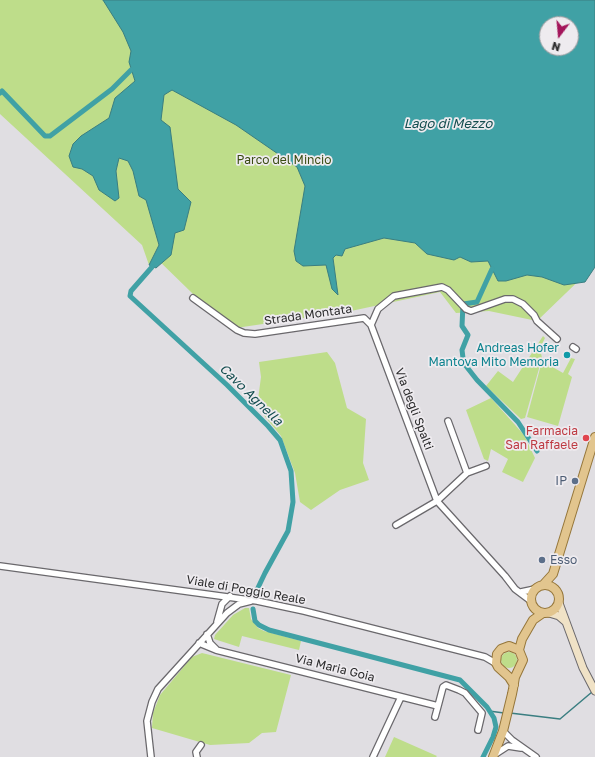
<!DOCTYPE html>
<style>
body{margin:0}
#map{position:relative;width:595px;height:757px;overflow:hidden;background:#e0dee2;font-family:"Golos Text",sans-serif}
canvas{display:block}
.north{position:absolute;left:539px;top:16px;width:40px;height:40px;box-sizing:border-box;background:#eeebef;border:1px solid #a09ea1;border-radius:50%;rotate:196deg;font-size:11px;font-weight:700;line-height:16px;text-align:center;color:#2b2b2c}
.north::after{content:'';display:block;margin:auto;width:14px;height:18px;background:#a3155b;clip-path:polygon(50% 0,100% 100%,50% 72%,0 100%)}
</style>
<div id="map">
<canvas width="595" height="757"></canvas>
<div class="north">N</div>
</div>
<script>
const context = document.querySelector('canvas').getContext('2d');
context.lineJoin = 'round';
function fill(path, color) { context.fillStyle = color; context.fill(path, 'evenodd'); }
const toPath = rows => new Path2D(rows.map(r => 'M' + r).join(''));
function trace(path, color, width, dash) { context.strokeStyle = color; context.lineWidth = width; context.lineCap = dash ? 'butt' : 'round'; context.setLineDash(dash || []); context.stroke(path); }
function drawText(font, color, halo, rows, align = 'center') {
  context.font = font + ' "Golos Text",sans-serif'; context.lineWidth = 3.5; context.setLineDash([]); context.textBaseline = 'middle'; context.strokeStyle = halo; context.fillStyle = color; for (const [text, x, y, turn = 0] of rows) {
    context.save(); context.translate(x, y); context.rotate((+turn || 0) * Math.PI / 180); context.textAlign = isNaN(turn) ? turn : align; if (halo) context.strokeText(text, 0, 0); context.fillText(text, 0, 0); context.restore();
  }
}
fill(toPath([
 [0,0,595,0,595,265,537,321,489,311,456,313,440,292,351,311,229,329,154,256,149,265,142,245,0,114],
 [547,24,571,24,571,48,547,48],
 [543,336,545,338,540,348,542,358,525,418,521,419,486,386,498,371,513,382],
 [327,352,335,363,347,408,366,419,363,463,369,480,340,490,311,510,300,502,295,473,281,436,257,407,261,377,259,362],
 [571,358,575,359,568,374,572,377,558,426,527,417,542,361,563,373],
 [491,398,524,435,535,458,523,482,502,472,508,459,491,449,488,461,484,459,466,410],
 [245,608,249,608,251,619,258,628,264,631,301,641,299,650,242,636,239,647,214,639,215,635,233,615],
 '501 660a8 8 0 1 1 16 0a8 8 0 1 1-16 0Z',
 [202,653,291,675,276,732,262,733,249,743,210,745,152,728,153,713,160,695,192,657],
 [394,737,437,756,436,757,385,757]
]), '#bedd8a');
const water = toPath([
 [103,0,595,0,595,267,585,282,564,285,542,277,527,275,506,281,498,281,488,261,471,262,460,257,454,260,427,254,415,243,384,238,345,249,342,256,336,255,333,258,338,295,332,289,326,265,303,266,296,261,294,251,305,186,297,167,236,125,172,90,164,95,161,120,170,127,178,189,191,202,184,230,175,233,171,255,156,268,149,265,159,245,146,200,139,196,133,171,128,161,119,158,116,171,119,198,115,201,99,190,93,176,82,169,73,167,69,156,73,144,81,136,109,118,115,98,135,81,129,62,131,51,123,32,103,0],
 [547,24,571,24,571,48,547,48,547,24]
]);
fill(water, '#40a1a5');
trace(water, '#3a7e81', 1);
trace(toPath([
 [489,711,504,713],
 [510,713,560,719,592,692]
]), '#3a7e81', 1.5);
trace(toPath([
 [0,93,2,91,45,136,50,136,112,89,131,70],
 [152,267,131,291,130,296,227,385,268,426,280,440,291,471,293,502,288,531,265,573,255,594],
 [492,269,477,302,463,304,462,326,468,335,462,350,463,358,466,366,477,380,518,422,537,451],
 [253,609,255,621,259,625,269,630,460,680,487,707,494,718,496,727,493,737,483,757]
]), '#40a1a5', 5);
const minor = toPath([
 [193,298,237,330,244,333,255,334,364,318,371,325,378,309,394,296,442,287,448,290,466,309,471,311,505,299,513,299,523,304,534,315,537,321,557,339],
 [371,325,437,501,505,576,515,589,531,601],
 [573,347,576,349],
 [448,421,467,473],
 [396,525,437,501,467,473,486,466],
 [0,566,257,601,304,611,485,657,497,664],
 [521,592,535,589],
 [217,622,222,604,230,596],
 [207,634,210,643,216,649],
 [199,643,216,650,438,706,435,717],
 [438,706,443,687,446,685,459,690,465,693,482,713,478,730],
 [503,731,512,740,536,757],
 [494,755,508,746,521,748],
 [151,757,147,721,152,702,158,689,227,613,239,604,251,601],
 [197,757,196,752,201,745],
 [373,757,401,697]
]);
const secondary = toPath([
 [559,603,583,668,595,691],
 [549,613,559,616,566,622]
]);
const primary = toPath([
 '531 599a14 14 0 1 1 28 0a14 14 0 1 1-28 0Z',
 [543,585,553,574,595,437],
 [519,650,522,639,533,620,543,613],
 [493,757,503,731,512,694,513,689,515,677,523,660,519,650,509,646,501,649,497,654,496,663,498,667,509,677,514,685]
]);
trace(minor, '#6a686c', 8);
trace(secondary, '#6a686c', 9);
trace(primary, '#95763a', 10);
trace(minor, '#fff', 5.5);
trace(secondary, '#f0e2c6', 7);
trace(primary, '#e2c58e', 8);
for (const [x, y, r, color] of [
 [567,355,4,"#0f9aa8"],
 [586,438,4,"#e0444e"],
 [575,481,4,"#5c6f8a"],
 [542,560,4,"#5c6f8a"]
]) { const dot = new Path2D(); dot.arc(x, y, r, 0, 2 * Math.PI); context.fillStyle = color; context.fill(dot); trace(dot, '#eeebef', 1.5); }
drawText('12px', '#3a4c11', '#eeebef', [
 ["Parco del Mincio",284,160]
]);
drawText('12px', '#2b2b2c', '#eeebef', [
 ["Strada Montata",308,315,-8],
 ["Via degli Spalti",414,409,69],
 ["Viale di Poggio Reale",246,590,10],
 ["Via Maria Goia",335,668,14]
]);
drawText('12px', '#0d838f', '#eeebef', [
 ["Andreas Hofer",559,348],
 ["Mantova Mito Memoria",559,362]
], 'right');
drawText('12px', '#be3a42', '#eeebef', [
 ["Farmacia",578,431],
 ["San Raffaele",578,445]
], 'right');
drawText('12px', '#4e5e75', '#eeebef', [
 ["IP",567,481],
 ["Esso",550,560,"left"]
], 'right');
drawText('italic 13px', '#144d4f', '#eeebef', [
 ["Lago di Mezzo",448,124],
 ["Cavo Agnella",251,395,44]
]);
</script>
